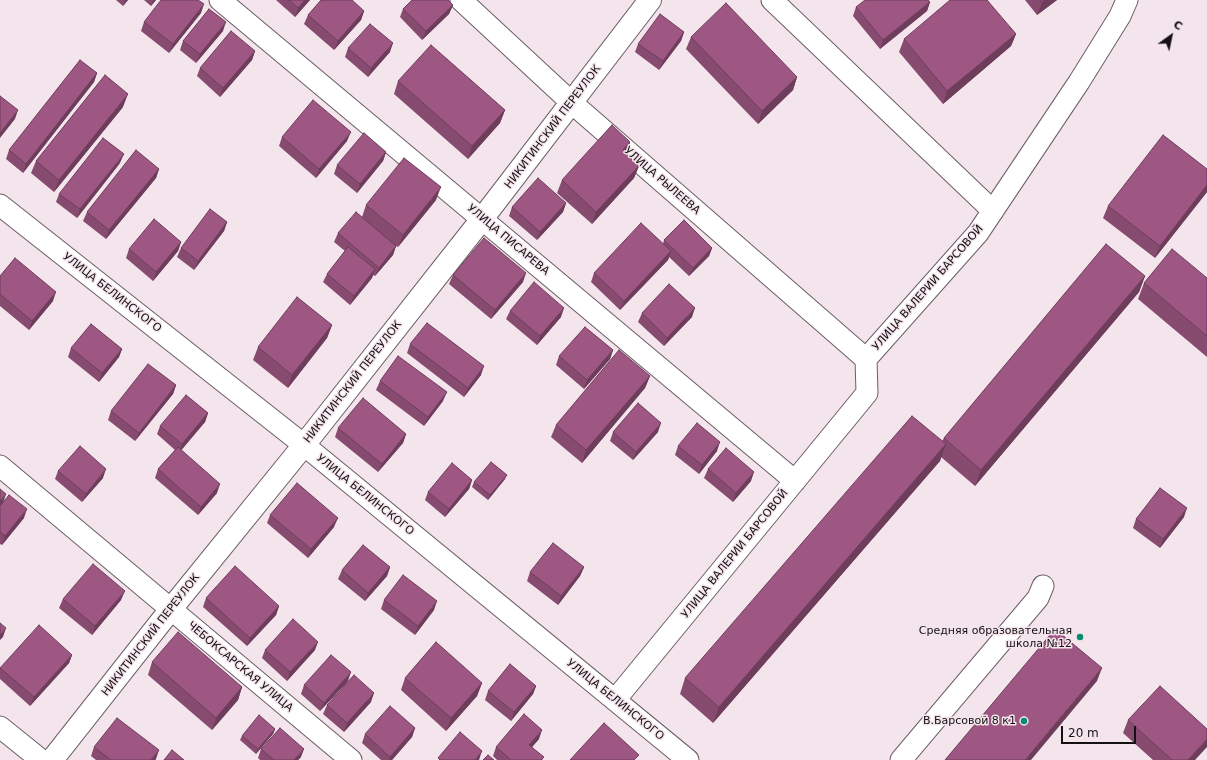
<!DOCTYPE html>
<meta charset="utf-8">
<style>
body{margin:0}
#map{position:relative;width:1207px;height:760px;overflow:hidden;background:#f4e5ed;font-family:"DejaVu Sans",sans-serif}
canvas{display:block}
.north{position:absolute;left:1151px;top:16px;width:40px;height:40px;-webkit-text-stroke:3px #f4e5ed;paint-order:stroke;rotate:33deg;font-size:11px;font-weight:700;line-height:16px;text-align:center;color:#151113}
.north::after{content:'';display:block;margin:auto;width:14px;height:18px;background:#151113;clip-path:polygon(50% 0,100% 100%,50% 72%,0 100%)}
.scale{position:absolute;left:1061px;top:726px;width:75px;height:18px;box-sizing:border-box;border:2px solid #151113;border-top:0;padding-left:5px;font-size:12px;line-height:14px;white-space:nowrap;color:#151113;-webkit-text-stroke:3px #f4e5ed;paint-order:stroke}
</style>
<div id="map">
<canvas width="1207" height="760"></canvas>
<div class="north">С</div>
<div class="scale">20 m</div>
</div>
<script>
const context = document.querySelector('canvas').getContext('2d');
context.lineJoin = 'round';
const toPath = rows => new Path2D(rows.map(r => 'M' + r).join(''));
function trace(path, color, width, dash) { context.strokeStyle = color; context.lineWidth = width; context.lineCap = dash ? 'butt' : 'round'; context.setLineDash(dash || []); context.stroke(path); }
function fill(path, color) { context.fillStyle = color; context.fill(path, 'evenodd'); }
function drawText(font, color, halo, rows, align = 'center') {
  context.font = font + ' "DejaVu Sans",sans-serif'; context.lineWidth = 3; context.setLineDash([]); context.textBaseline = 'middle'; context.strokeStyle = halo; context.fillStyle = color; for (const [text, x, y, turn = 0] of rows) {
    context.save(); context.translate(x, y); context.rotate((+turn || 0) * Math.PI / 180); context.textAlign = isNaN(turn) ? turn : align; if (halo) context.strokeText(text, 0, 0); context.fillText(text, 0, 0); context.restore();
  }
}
const street = toPath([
 [220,0,795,481],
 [461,0,572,103,866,359],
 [772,0,993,211],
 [0,205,304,445,688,760],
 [0,466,351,760],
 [615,700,867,393,866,359,978,233,1079,82,1120,16,1127,0],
 [0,727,41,760],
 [901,760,1038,598,1043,586]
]);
const secondary = toPath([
 [52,760,171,609,304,445,482,219,650,0]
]);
trace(street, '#6b5e65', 23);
trace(secondary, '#6b5e65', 24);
trace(street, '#fff', 21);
trace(secondary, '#fff', 22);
fill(toPath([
 [116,0,128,0,123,6],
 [144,0,156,0,151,6],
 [276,0,310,0,295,17],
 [1025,0,1057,0,1037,15],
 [930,2,927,11,880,49,853,16,856,7],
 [453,5,449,14,422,40,400,17,403,9],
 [364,11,361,20,334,50,304,24,308,15],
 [201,13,169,53,141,31,144,22],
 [223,31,196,63,180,50,183,41],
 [684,32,681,41,659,70,635,52,638,44],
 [1016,34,1011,46,943,104,899,52,904,39],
 [691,37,797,77,793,90,758,124,686,49],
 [348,48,390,52,368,77,345,57],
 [255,51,252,60,220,97,197,76,200,68],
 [97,73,94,82,23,173,6,159,9,150],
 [398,81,505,110,500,123,468,159,394,94],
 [123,107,54,192,31,173,36,161],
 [282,137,347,141,316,178,279,146],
 [630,142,626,154,639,166,634,178,592,224,557,193,562,180],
 [386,152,383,161,357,193,334,174,337,165],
 [120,163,77,218,56,202,59,194],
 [159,169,156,178,106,239,83,221,87,212],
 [1207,169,1207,192,1155,258,1103,218,1108,206],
 [436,200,398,247,396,246,393,255,375,276,373,275,372,278,350,305,323,282,327,274,345,251,334,242,338,233,362,217,366,205],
 [566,203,563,212,537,240,509,216,512,207],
 [227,222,224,231,194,270,177,257,181,248],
 [664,240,712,248,709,256,689,276,669,257,668,260,620,310,591,282,594,273,663,244],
 [181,242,178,251,153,281,126,258,129,249],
 [453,275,523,282,491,319,449,284],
 [0,276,53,301,29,330,0,306],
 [1145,276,1139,292,975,486,941,457,940,461,713,723,680,694,685,678,942,441,944,438],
 [1207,278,1207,357,1138,299,1144,283],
 [510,311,561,317,537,345,506,319],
 [642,313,692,317,664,346,638,322],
 [332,325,327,338,288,388,253,360,258,347],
 [410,344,481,375,464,397,407,353],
 [71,348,122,349,119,357,99,382,68,357],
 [613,350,610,359,584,389,556,365,559,356],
 [650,376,645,388,582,463,551,437,556,425],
 [380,381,443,401,424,426,376,390],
 [176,385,173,394,135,441,108,420,111,411],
 [208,413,205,422,181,450,217,493,198,515,155,478,158,469,175,450,157,434,160,426],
 [338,428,406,434,403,443,378,472,335,437],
 [613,432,658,432,633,460,610,441],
 [678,446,717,451,699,474,675,455],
 [708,469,751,481,733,502,704,478],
 [58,471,103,478,82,502,55,479],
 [505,479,488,500,472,487,474,482],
 [472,480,469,489,445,517,425,500,428,492],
 [0,506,24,518,2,545,0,544],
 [270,515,334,527,308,558,267,523],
 [1184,517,1160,548,1133,528,1136,519],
 [390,567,387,576,365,601,338,579,342,570],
 [584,567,580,576,558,605,527,581,530,572],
 [206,598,279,606,276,615,247,646,203,607],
 [63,599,121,600,92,635,59,608],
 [384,600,434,610,415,635,381,609],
 [265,650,315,650,287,681,262,658],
 [72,655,69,663,30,706,0,679,0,668],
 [152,662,242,687,238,700,212,730,148,675],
 [405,678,482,683,477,696,446,731,401,690],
 [348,681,320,711,301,694,304,685],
 [536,686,533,694,511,721,485,700,488,691],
 [371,702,344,732,323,714,327,705],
 [1128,720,1195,760,1153,760,1123,733],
 [415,728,412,737,392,760,381,760,362,743,365,734],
 [275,729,273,734,256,754,240,740,242,736],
 [539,739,532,747,543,760,497,760,493,756,496,747],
 [94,747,156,759,155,760,96,760,91,756],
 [261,749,301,757,298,760,260,760,258,758]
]), '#874b70');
fill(toPath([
 [125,0,128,0,123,6],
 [154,0,156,0,151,6,152,2],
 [305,0,310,0,295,17,298,8],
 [1045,0,1057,0,1037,15,1042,3],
 [930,2,927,11,880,49,883,40],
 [204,4,201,13,169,53,173,44],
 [453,5,449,14,422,40,426,31],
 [364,11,361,20,334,50,338,41],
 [226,22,223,31,196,63,200,54],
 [684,32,681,41,659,70,663,61],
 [1016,34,1011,46,943,104,947,91],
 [393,43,390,52,368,77,371,68],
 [255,51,252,60,220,97,223,88],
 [97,73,94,82,23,173,26,164],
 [797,77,793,90,758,124,762,111],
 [128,94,123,107,54,192,59,180],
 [18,110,15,119,0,138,0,133],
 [505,110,500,123,468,159,472,146],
 [351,132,347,141,316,178,319,169],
 [630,142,626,155,623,150],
 [386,152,383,161,357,193,360,184],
 [124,154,120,163,77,218,80,209],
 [639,166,634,178,592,224,596,212],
 [159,169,156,178,106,239,109,230],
 [1207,185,1207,192,1155,258,1160,246],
 [441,187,436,200,398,247,403,235],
 [566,203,563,212,537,240,540,232],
 [227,222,224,231,194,270,198,261],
 [181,242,178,251,153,281,156,272],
 [396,246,393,255,375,276,379,268],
 [712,248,709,256,689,276,693,268],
 [671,251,668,260,620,310,624,301],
 [375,269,372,278,350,305,354,296],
 [526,273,523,282,491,319,495,310],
 [1145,276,1139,292,975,486,981,470],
 [56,292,53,301,29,330,32,321],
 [564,308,561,317,537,345,540,336],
 [695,308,692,317,664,346,667,338],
 [332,325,327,338,288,388,292,375],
 [122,349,119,357,99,382,102,373],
 [613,350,610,359,584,389,587,380],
 [484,366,481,375,464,397,468,388],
 [650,376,645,388,582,463,586,450],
 [176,385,173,394,135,441,139,433],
 [447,392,443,401,424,426,428,417],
 [208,413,205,422,179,453,182,444],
 [661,423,658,432,633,460,636,452],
 [406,434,403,443,378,472,382,464],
 [720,442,717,451,699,474,702,465],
 [946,444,940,461,713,723,719,707],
 [106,469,103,478,82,502,86,494],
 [754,472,751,481,733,502,736,493],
 [507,475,505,479,488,500,490,495],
 [472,480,469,489,445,517,449,509],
 [220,484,217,493,198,515,201,507],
 [6,494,3,503,0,506,0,501],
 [1187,508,1184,517,1160,548,1163,539],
 [27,509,24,518,2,545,5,536],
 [338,518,334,527,308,558,311,549],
 [390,567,387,576,365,601,368,593],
 [584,567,580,576,558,605,561,596],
 [125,591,121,600,92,635,95,626],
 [437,601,434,610,415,635,418,626],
 [279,606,276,615,247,646,250,638],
 [6,628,3,637,0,640,0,635],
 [318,642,315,650,287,681,290,672],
 [72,655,69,663,30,706,34,697],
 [1102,668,1097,681,1031,760,1025,760],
 [351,672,348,681,320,711,324,703],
 [482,683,477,696,446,731,451,718],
 [536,686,533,694,511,721,514,712],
 [242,687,238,700,212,730,216,718],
 [374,693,371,702,344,732,347,723],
 [415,728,412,737,392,760,389,760,390,757],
 [275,729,273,734,256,754,258,749],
 [542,730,539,739,526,754,529,745],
 [1207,739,1207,747,1195,760,1188,760],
 [304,749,301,757,298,760,294,760],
 [159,750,156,759,155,760,151,760],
 [482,751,479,760,475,760]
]), '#6e3d5b');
const building = toPath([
 [161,0,198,0,204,4,173,44,144,22,161,0],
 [289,0,305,0,298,8,289,0],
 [321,0,352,0,364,11,338,41,308,15,321,0],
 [412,0,448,0,453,5,426,31,403,9,412,0],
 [865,0,928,0,930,2,883,40,856,7,865,0],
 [950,0,987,0,1016,34,947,91,904,39,950,0],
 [1040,0,1045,0,1042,3,1040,0],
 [726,3,797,77,762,111,691,37,726,3],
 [209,9,226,22,200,54,183,41,209,9],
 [660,14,684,32,663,61,638,44,660,14],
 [370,24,393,43,371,68,348,48,370,24],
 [231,31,255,51,223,88,200,68,231,31],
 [431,45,505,110,472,146,398,81,431,45],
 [80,60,97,73,26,164,9,150,80,60],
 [105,75,128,94,59,180,36,161,105,75],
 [0,96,18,110,0,133,0,96],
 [313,100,351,132,319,169,282,137,313,100],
 [612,125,630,142,623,150,639,166,596,212,562,180,612,125],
 [364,133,386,152,360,184,337,165,364,133],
 [1163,135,1207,169,1207,185,1160,246,1108,206,1163,135],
 [103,138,124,154,80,209,59,194,103,138],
 [136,150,159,169,109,230,87,212,136,150],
 [404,158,441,187,403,235,366,205,404,158],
 [538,178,566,203,540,232,512,207,538,178],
 [210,209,227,222,198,261,181,248,210,209],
 [356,212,396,246,379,268,338,233,356,212],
 [154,219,181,242,156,272,129,249,154,219],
 [684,220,712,248,693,268,664,240,684,220],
 [641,223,671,251,624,301,594,273,641,223],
 [484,238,526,273,495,310,453,275,484,238],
 [1106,244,1145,276,981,470,944,438,1106,244],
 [348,247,375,269,354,296,327,274,348,247],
 [1172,249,1207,278,1207,336,1144,283,1172,249],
 [15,258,56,292,32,321,0,294,0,276,15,258],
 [534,282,564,308,540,336,510,311,534,282],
 [669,284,695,308,667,338,642,313,669,284],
 [297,297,332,325,292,375,258,347,297,297],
 [427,323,484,366,468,388,410,344,427,323],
 [91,324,122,349,102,373,71,348,91,324],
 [585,327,613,350,587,380,559,356,585,327],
 [619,350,650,376,586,450,556,425,619,350],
 [398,356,447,392,428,417,380,381,398,356],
 [148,364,176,385,139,433,111,411,148,364],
 [186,395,208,413,182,444,160,426,186,395],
 [363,398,406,434,382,464,338,428,363,398],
 [638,403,661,423,636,452,613,432,638,403],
 [912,416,946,444,719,707,685,678,912,416],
 [697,423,720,442,702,465,678,446,697,423],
 [80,446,106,469,86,494,58,471,80,446],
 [178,447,220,484,201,507,158,469,178,447],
 [726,448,754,472,736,493,708,469,726,448],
 [491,462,507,475,490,495,474,482,491,462],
 [452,463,472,480,449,509,428,492,452,463],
 [297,483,338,518,311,549,270,515,297,483],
 [1160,488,1187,508,1163,539,1136,519,1160,488],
 [0,489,6,494,0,501,0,489],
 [9,495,27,509,5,536,0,532,0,506,9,495],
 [553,543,584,567,561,596,530,572,553,543],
 [363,545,390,567,368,593,342,570,363,545],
 [93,564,125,591,95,626,63,599,93,564],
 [235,566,279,606,250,638,206,598,235,566],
 [403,575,437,601,418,626,384,600,403,575],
 [293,619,318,642,290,672,265,650,293,619],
 [0,623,6,628,0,635,0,623],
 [39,625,72,655,34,697,0,668,39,625],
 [1055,629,1102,668,1025,760,945,760,1055,629],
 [178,632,242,687,216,718,152,662,178,632],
 [436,642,482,683,451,718,405,678,436,642],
 [331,655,351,672,324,703,304,685,331,655],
 [510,664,536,686,514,712,488,691,510,664],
 [354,675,374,693,347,723,327,705,354,675],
 [1160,686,1207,729,1207,739,1188,760,1172,760,1128,720,1160,686],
 [390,706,415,728,390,757,365,734,390,706],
 [524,714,542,730,529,745,544,757,541,760,511,760,496,747,524,714],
 [259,715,275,729,258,749,242,736,259,715],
 [117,718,159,750,151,760,111,760,94,747,117,718],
 [604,723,639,755,634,760,570,760,604,723],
 [280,728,304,749,294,760,274,760,261,749,280,728],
 [460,732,482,751,475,760,440,760,438,758,460,732],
 [172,750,184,760,164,760,172,750],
 [488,755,494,760,483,760,488,755]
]);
fill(building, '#9d5782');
trace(building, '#6e3d5b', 1);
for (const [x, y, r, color] of [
 [1080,637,4,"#058c73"],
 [1024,721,4,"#058c73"]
]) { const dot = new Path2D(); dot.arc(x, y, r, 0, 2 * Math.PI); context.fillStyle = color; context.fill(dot); trace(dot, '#f4e5ed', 1.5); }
drawText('11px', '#151113', '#f4e5ed', [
 ["НИКИТИНСКИЙ ПЕРЕУЛОК",553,127,-53],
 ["УЛИЦА РЫЛЕЕВА",662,181,41],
 ["УЛИЦА ПИСАРЕВА",508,240,40],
 ["УЛИЦА ВАЛЕРИИ БАРСОВОЙ",928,288,-49],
 ["УЛИЦА БЕЛИНСКОГО",112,293,38],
 ["НИКИТИНСКИЙ ПЕРЕУЛОК",353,382,-52],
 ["УЛИЦА БЕЛИНСКОГО",365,495,39],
 ["УЛИЦА ВАЛЕРИИ БАРСОВОЙ",735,554,-51],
 ["НИКИТИНСКИЙ ПЕРЕУЛОК",151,635,-52],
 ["ЧЕБОКСАРСКАЯ УЛИЦА",240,667,40],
 ["УЛИЦА БЕЛИНСКОГО",615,700,39]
]);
drawText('11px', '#151113', '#f4e5ed', [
 ["Средняя образовательная",1072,631],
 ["школа №12",1072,644],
 ["В.Барсовой 8 к1",1016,721]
], 'right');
</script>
